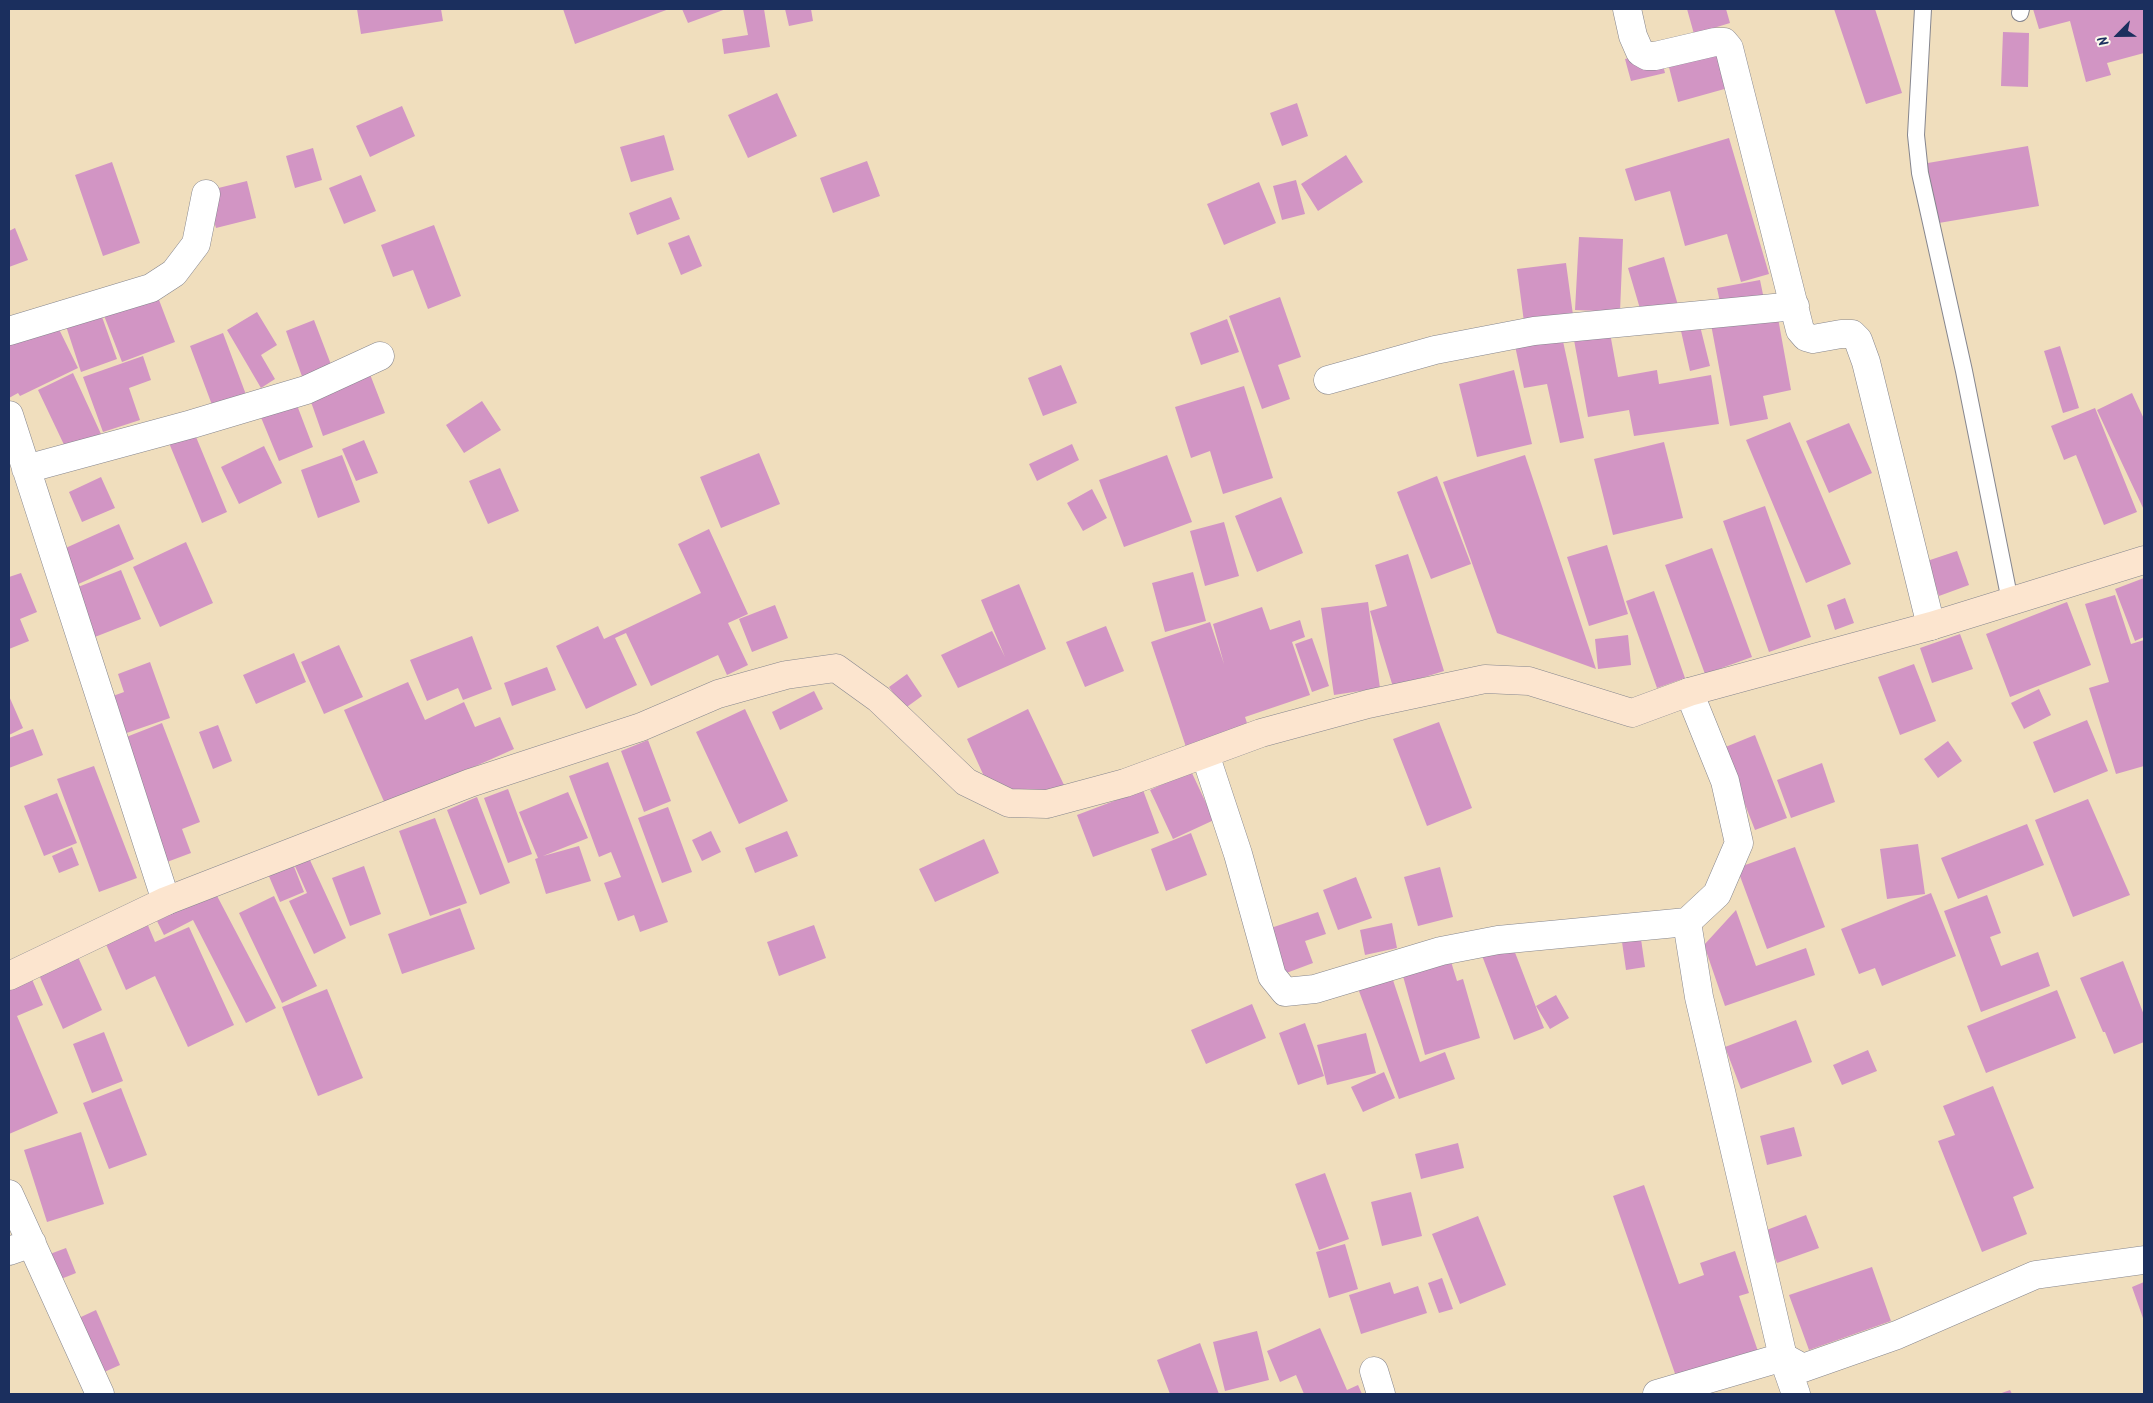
<!DOCTYPE html>
<style>
body{margin:0}
#map{position:relative;width:2153px;height:1403px;overflow:hidden;background:#f0debd;font-family:Kalam,sans-serif}
canvas{display:block}
.frame{position:absolute;inset:0;border:10px solid #1b2f5e;pointer-events:none}
.north{position:absolute;left:2093px;top:10px;width:50px;height:50px;-webkit-text-stroke:4px #fbf7ec;paint-order:stroke;rotate:247deg;font-size:14px;font-weight:700;line-height:20px;text-align:center;color:#1b2f5e}
.north::after{content:'';display:block;margin:auto;width:18px;height:22px;background:#1b2f5e;clip-path:polygon(50% 0,100% 100%,50% 72%,0 100%)}
</style>
<div id="map">
<canvas width="2153" height="1403"></canvas>
<div class="frame"></div>
<div class="north">N</div>
</div>
<script>
const context = document.querySelector('canvas').getContext('2d');
context.lineJoin = 'round';
function fill(path, color) { context.fillStyle = color; context.fill(path, 'evenodd'); }
const toPath = rows => new Path2D(rows.map(r => 'M' + r).join(''));
function trace(path, color, width, dash) { context.strokeStyle = color; context.lineWidth = width; context.lineCap = dash ? 'butt' : 'round'; context.setLineDash(dash || []); context.stroke(path); }
fill(toPath([
 [357,9,441,9,443,21,361,34],
 [563,9,669,9,575,44],
 [682,9,726,9,688,23],
 [743,9,764,9,770,47,724,54,722,39,748,35],
 [785,9,811,9,813,21,789,26],
 [1687,9,1726,9,1730,23,1694,34],
 [1834,9,1875,9,1902,93,1866,104],
 [2033,9,2144,9,2144,53,2107,63,2111,75,2086,82,2070,21,2039,29],
 [2003,32,2029,33,2028,87,2001,86],
 [1714,35,1728,88,1678,102,1664,48],
 [1659,50,1665,73,1631,81,1625,59],
 [777,93,797,136,748,158,728,115],
 [1297,103,1308,136,1282,146,1270,113],
 [402,106,415,136,370,157,356,126],
 [664,135,674,170,631,182,620,147],
 [1729,138,1769,274,1741,282,1727,234,1685,246,1670,191,1635,201,1625,169],
 [2028,146,2039,206,1927,225,1916,165],
 [313,148,322,180,295,188,286,156],
 [1346,155,1363,182,1318,211,1301,184],
 [867,161,880,196,833,213,820,178],
 [112,162,140,243,103,256,75,175],
 [361,175,376,211,344,224,329,188],
 [1296,180,1305,214,1282,220,1273,186],
 [247,181,256,218,216,228,206,191],
 [1259,182,1276,223,1224,245,1207,204],
 [671,197,680,219,637,235,629,213],
 [434,225,461,296,428,309,413,270,393,277,381,245],
 [15,228,28,260,9,267,9,231],
 [689,235,702,266,681,275,668,243],
 [1579,237,1623,239,1620,312,1575,310],
 [1664,257,1682,319,1646,329,1628,268],
 [1566,263,1573,315,1524,322,1517,269],
 [1760,280,1766,309,1776,307,1791,390,1763,396,1768,419,1730,426,1710,319,1723,316,1717,288],
 [156,292,175,342,122,362,103,313],
 [1280,297,1301,357,1278,365,1290,399,1262,409,1229,316],
 [257,312,277,345,261,355,275,379,261,388,227,330],
 [101,314,117,359,81,372,66,326],
 [54,319,78,368,20,396,18,393,9,398,9,341],
 [1227,319,1239,352,1201,365,1190,333],
 [314,320,335,375,366,364,385,413,323,436,286,331],
 [1608,322,1618,377,1657,370,1659,384,1711,375,1719,424,1634,436,1629,410,1588,417,1572,329],
 [1700,326,1710,366,1690,371,1681,331],
 [1561,332,1584,438,1560,443,1547,384,1524,388,1514,341],
 [223,333,248,400,215,413,190,346],
 [2060,346,2079,408,2063,413,2044,351],
 [143,356,151,380,129,388,140,420,103,432,83,377],
 [1061,365,1077,403,1043,416,1028,378],
 [1514,370,1532,444,1477,457,1459,384],
 [73,373,101,434,67,451,38,390],
 [1244,386,1273,478,1223,494,1210,451,1191,458,1175,407],
 [2132,393,2144,419,2144,510,2097,410],
 [295,400,313,447,279,461,260,415],
 [482,401,501,430,464,453,446,425],
 [2095,408,2137,512,2104,525,2076,455,2064,460,2051,426],
 [1790,422,1851,564,1806,583,1746,440],
 [1849,423,1872,473,1829,493,1806,441],
 [194,432,227,512,202,523,169,443],
 [364,440,378,473,356,481,342,449],
 [1664,442,1683,518,1613,535,1594,459],
 [1072,444,1079,460,1037,481,1029,464],
 [264,446,282,483,239,504,221,467],
 [759,453,780,504,721,528,700,477],
 [342,455,360,502,318,518,301,470],
 [1167,455,1192,522,1124,547,1099,480],
 [1525,455,1596,669,1497,633,1443,482],
 [500,468,519,511,488,524,469,481],
 [1437,476,1471,564,1431,579,1397,492],
 [101,477,115,508,82,522,69,492],
 [1092,489,1107,518,1083,531,1067,503],
 [1281,497,1303,553,1257,572,1235,516],
 [1765,506,1811,637,1769,652,1723,521],
 [1224,522,1239,576,1205,586,1190,531],
 [119,524,134,559,65,590,50,555],
 [709,529,748,614,728,623,748,665,727,675,718,655,651,686,626,633,615,638,637,685,586,709,556,646,598,626,604,639,701,593,678,544],
 [186,542,213,603,160,627,133,567],
 [1607,545,1628,614,1589,626,1567,557],
 [1712,548,1752,657,1705,674,1665,565],
 [1957,551,1969,585,1939,596,1927,561],
 [1408,554,1444,671,1393,687,1370,611,1387,606,1375,565],
 [121,570,141,619,82,642,63,593],
 [1193,572,1206,621,1165,632,1152,583],
 [21,573,37,612,20,619,29,641,9,649,9,577],
 [2144,578,2144,637,2135,641,2115,589],
 [1019,584,1046,649,958,688,941,655,992,631,1005,657,981,600],
 [1654,591,1685,678,1657,688,1626,601],
 [2115,595,2131,644,2144,640,2144,766,2116,774,2089,688,2109,682,2085,604],
 [1845,598,1854,623,1835,630,1827,605],
 [1368,602,1380,688,1334,695,1321,608],
 [2067,602,2091,665,2010,697,1986,634],
 [775,605,788,638,752,652,739,619],
 [1262,607,1270,630,1300,620,1305,637,1292,642,1310,695,1245,717,1252,738,1190,759,1151,642,1210,622,1224,664,1213,624],
 [1106,626,1124,671,1085,687,1066,642],
 [1960,634,1973,669,1932,683,1920,648],
 [1628,635,1631,665,1598,669,1595,639],
 [472,636,492,689,463,700,458,688,427,701,410,660],
 [1312,638,1329,686,1312,692,1295,644],
 [339,645,363,697,324,714,301,662],
 [294,653,306,682,256,704,243,675],
 [150,662,170,718,112,738,99,701,124,692,118,674],
 [1914,664,1936,721,1900,735,1878,677],
 [547,667,556,690,512,706,504,683],
 [907,674,922,696,904,709,889,687],
 [408,682,425,720,464,702,475,727,500,717,514,749,386,806,344,710],
 [2039,689,2051,715,2024,729,2011,703],
 [814,691,823,709,780,730,772,712],
 [9,696,23,728,9,735],
 [745,709,788,801,739,824,696,732],
 [1028,709,1064,785,1039,796,988,785,967,739],
 [2087,720,2108,771,2054,793,2033,742],
 [1439,722,1472,808,1427,826,1393,739],
 [162,723,200,822,182,829,191,853,159,865,111,743],
 [218,725,232,761,213,769,199,732],
 [33,729,43,755,9,768,9,738],
 [1755,735,1787,818,1755,830,1723,748],
 [648,740,671,801,644,812,621,751],
 [1948,741,1962,761,1938,778,1924,759],
 [608,762,668,922,640,932,634,915,618,921,604,883,621,877,611,852,599,857,569,776],
 [1822,763,1835,802,1791,818,1777,780],
 [94,766,137,878,99,892,57,779],
 [1191,771,1214,820,1173,839,1150,790],
 [508,789,532,854,508,863,484,798],
 [1143,790,1159,833,1093,857,1077,815],
 [568,792,588,838,543,856,579,846,591,881,546,894,535,859,538,858,519,812],
 [57,793,77,843,44,856,24,806],
 [477,797,510,883,480,895,447,810],
 [2088,799,2130,895,2073,917,2035,820],
 [668,807,692,872,662,883,638,818],
 [435,818,467,903,430,916,399,831],
 [2027,824,2044,865,1958,899,1941,858],
 [711,831,721,852,702,861,692,840],
 [787,831,798,856,755,873,745,848],
 [1191,833,1207,875,1166,891,1151,849],
 [984,839,999,873,935,902,919,869],
 [1918,844,1925,894,1887,899,1880,849],
 [72,847,79,865,59,873,52,856],
 [1795,847,1825,927,1767,949,1737,868],
 [309,858,346,938,314,954,289,901,307,893,294,864],
 [293,864,304,892,280,902,268,874],
 [364,866,381,914,350,926,332,878],
 [1440,867,1453,917,1418,926,1404,877],
 [1356,877,1372,918,1338,930,1323,890],
 [215,892,276,1008,246,1023,193,920,164,935,157,921],
 [1931,893,1956,956,1882,986,1875,968,1859,974,1841,929],
 [1987,895,2001,933,1990,937,2001,966,2038,952,2050,986,1981,1012,1944,911],
 [274,896,317,986,282,1003,239,913],
 [460,908,475,949,402,974,388,934],
 [1736,910,1756,966,1806,948,1815,975,1725,1006,1704,945],
 [1318,912,1326,934,1305,941,1313,963,1281,975,1265,930],
 [147,923,155,942,189,927,234,1025,188,1047,155,976,126,990,105,942],
 [1392,923,1397,948,1365,955,1360,930],
 [814,925,826,958,779,976,767,942],
 [1641,939,1645,967,1626,970,1622,942],
 [1511,942,1544,1028,1514,1040,1481,953],
 [1449,955,1457,981,1463,979,1480,1038,1425,1055,1401,969],
 [78,957,102,1010,63,1029,39,975],
 [2123,961,2144,1015,2144,1042,2114,1054,2105,1032,2103,1032,2080,978],
 [1390,971,1420,1062,1445,1052,1455,1079,1399,1099,1356,983],
 [31,977,43,1005,17,1016,58,1113,9,1134,9,987],
 [327,989,363,1078,318,1096,282,1007],
 [2057,990,2076,1038,1986,1073,1967,1026],
 [1556,995,1569,1018,1550,1029,1536,1006],
 [1252,1004,1266,1038,1206,1064,1191,1030],
 [1796,1020,1812,1062,1741,1089,1725,1047],
 [1305,1023,1324,1076,1298,1085,1279,1033],
 [104,1032,123,1081,92,1093,73,1044],
 [1366,1033,1376,1073,1327,1085,1317,1045],
 [1868,1050,1877,1071,1842,1085,1833,1065],
 [1384,1072,1395,1098,1363,1112,1351,1087],
 [1993,1086,2034,1188,2013,1197,2027,1234,1982,1252,1938,1141,1955,1135,1943,1106],
 [121,1088,147,1155,109,1169,83,1103],
 [1794,1127,1802,1156,1767,1165,1760,1136],
 [81,1132,104,1204,47,1222,24,1150],
 [1458,1143,1464,1168,1421,1179,1415,1154],
 [1325,1173,1349,1239,1319,1250,1295,1184],
 [1644,1185,1679,1284,1704,1275,1700,1263,1735,1251,1749,1293,1739,1296,1760,1357,1679,1385,1613,1196],
 [1411,1192,1422,1236,1382,1246,1371,1202],
 [1806,1215,1819,1248,1777,1263,1764,1231],
 [1478,1216,1506,1285,1460,1304,1432,1234],
 [1345,1244,1358,1289,1329,1298,1316,1252],
 [66,1248,76,1273,51,1283,42,1257],
 [1872,1267,1891,1321,1809,1350,1789,1295],
 [1442,1278,1453,1309,1439,1313,1428,1283],
 [1390,1282,1394,1294,1418,1286,1427,1313,1361,1334,1349,1295],
 [2144,1282,2144,1321,2132,1287],
 [96,1310,120,1365,93,1377,68,1323],
 [1320,1328,1347,1390,1358,1385,1362,1394,1304,1394,1296,1375,1280,1382,1267,1351],
 [1257,1331,1269,1380,1225,1391,1213,1342],
 [1200,1343,1219,1394,1170,1394,1157,1360],
 [2010,1390,2012,1394,1999,1394]
]), '#d295c4');
const lane = toPath([
 [1923,9,1916,135,1920,173,1964,371,2010,601],
 [2020,13,2021,9]
]);
const street = toPath([
 [1627,9,1633,36,1640,52,1647,56,1655,56,1715,42,1724,42,1729,48,1800,330,1806,337,1813,339,1841,334,1852,334,1858,340,1866,362,1931,626],
 [9,331,151,288,174,273,196,244,206,194],
 [1328,380,1435,350,1534,331,1795,306],
 [9,415,166,901],
 [26,469,192,424,306,390,380,356],
 [1689,692,1725,781,1739,843,1717,894,1687,922,1699,997,1783,1357,1796,1394],
 [1205,754,1238,854,1272,976,1285,992,1315,989,1441,951,1498,940,1687,922],
 [9,1194,100,1394],
 [9,1251,32,1243],
 [1374,1371,1381,1394],
 [1657,1394,1783,1357,1803,1368,1897,1335,2035,1275,2144,1260]
]);
const secondary = toPath([
 [9,976,166,901,470,783,641,727,718,694,786,675,836,668,879,699,966,782,1009,803,1047,804,1125,783,1261,733,1368,704,1485,679,1529,681,1632,713,1689,692,1931,626,2144,560]
]);
trace(lane, '#86868e', 18);
trace(street, '#86868e', 29);
trace(secondary, '#86868e', 29);
trace(lane, '#fff', 16);
trace(street, '#fff', 28);
trace(secondary, '#fce5cf', 28);
</script>
